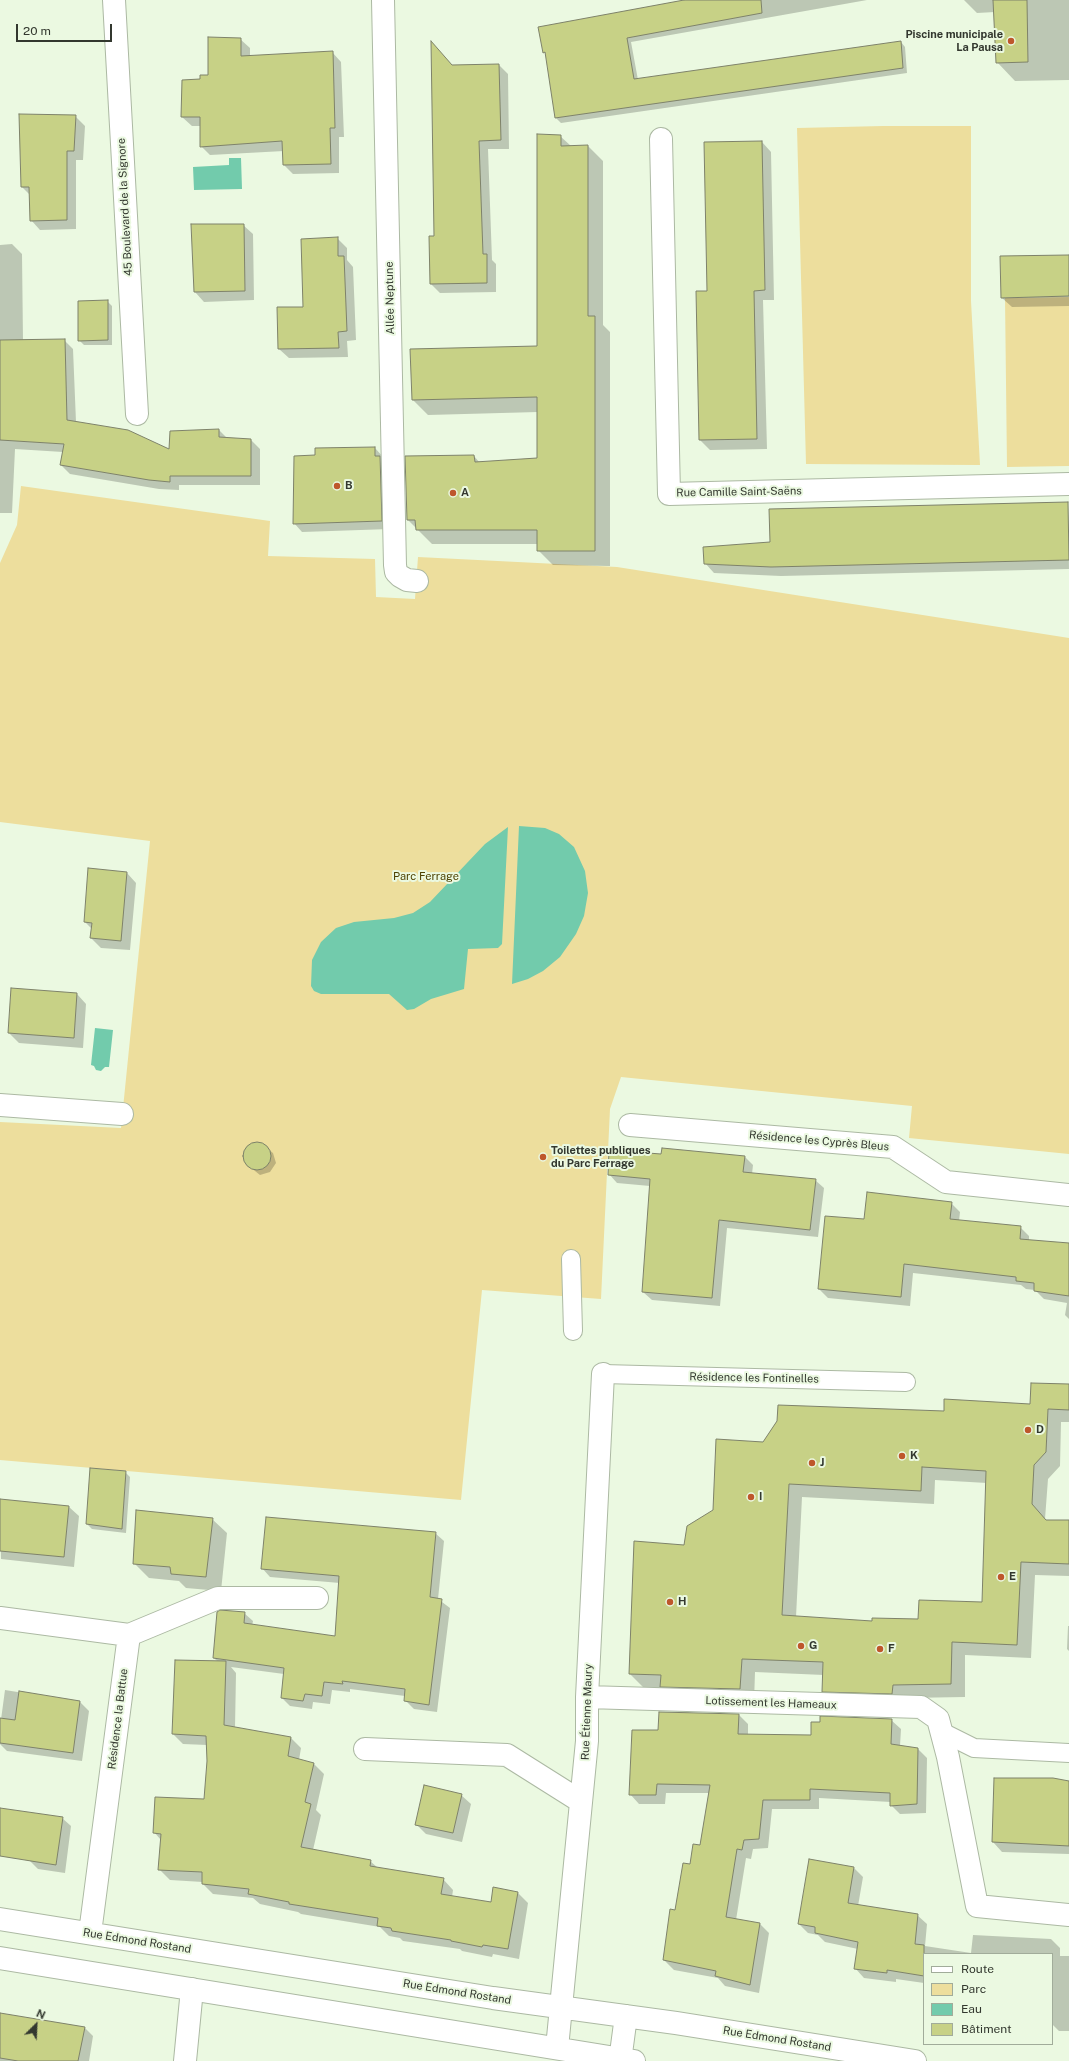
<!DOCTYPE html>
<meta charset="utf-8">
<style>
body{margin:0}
#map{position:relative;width:1069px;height:2061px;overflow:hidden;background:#ebf9e1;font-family:"Public Sans",sans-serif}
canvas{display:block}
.legend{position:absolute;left:923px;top:1953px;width:130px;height:92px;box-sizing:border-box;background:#ebf9e1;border:1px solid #a1ac9a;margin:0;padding:5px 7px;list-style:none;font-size:12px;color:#33382f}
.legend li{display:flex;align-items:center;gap:8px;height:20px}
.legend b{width:20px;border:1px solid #a1ac9a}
.north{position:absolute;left:16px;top:2005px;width:40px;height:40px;-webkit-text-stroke:3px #ebf9e1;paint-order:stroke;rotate:24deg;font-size:11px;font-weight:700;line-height:16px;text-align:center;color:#33382f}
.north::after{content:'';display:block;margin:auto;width:14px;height:18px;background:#33382f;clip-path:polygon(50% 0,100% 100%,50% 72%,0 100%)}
.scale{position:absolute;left:16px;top:24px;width:96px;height:18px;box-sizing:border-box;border:2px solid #33382f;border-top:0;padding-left:5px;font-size:12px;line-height:14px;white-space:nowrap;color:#33382f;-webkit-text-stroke:3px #ebf9e1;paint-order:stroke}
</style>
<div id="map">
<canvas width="1069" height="2061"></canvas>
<ul class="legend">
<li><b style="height:5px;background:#fff"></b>Route</li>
<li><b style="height:11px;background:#edde9d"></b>Parc</li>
<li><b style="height:11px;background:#72cbac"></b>Eau</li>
<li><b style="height:11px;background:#c7d186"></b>Bâtiment</li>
</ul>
<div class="north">N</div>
<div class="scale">20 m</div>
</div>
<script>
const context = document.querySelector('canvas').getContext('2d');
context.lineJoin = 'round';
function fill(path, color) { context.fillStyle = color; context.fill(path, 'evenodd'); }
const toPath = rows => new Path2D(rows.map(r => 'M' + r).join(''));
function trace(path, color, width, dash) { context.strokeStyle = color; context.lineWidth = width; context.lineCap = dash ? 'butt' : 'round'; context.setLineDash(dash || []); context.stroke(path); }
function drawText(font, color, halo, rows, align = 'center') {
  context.font = font + ' "Public Sans",sans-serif'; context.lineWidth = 4; context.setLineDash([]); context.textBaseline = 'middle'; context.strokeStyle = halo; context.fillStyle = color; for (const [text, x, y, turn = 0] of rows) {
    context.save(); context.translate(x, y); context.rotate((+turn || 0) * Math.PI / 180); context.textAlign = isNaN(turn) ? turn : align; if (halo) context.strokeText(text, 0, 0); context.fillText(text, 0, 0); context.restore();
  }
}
fill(toPath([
 [883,126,971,126,971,301,980,465,806,464,797,128],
 [1069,297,1069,466,1007,467,1005,298],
 [21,486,270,521,268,556,375,559,376,597,415,599,418,557,617,567,1069,638,1069,1154,909,1138,912,1106,621,1077,610,1109,601,1299,482,1290,461,1500,0,1460,0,1122,121,1128,150,841,0,822,0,563,17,525]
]), '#edde9d');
fill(toPath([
 [229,158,241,158,242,189,194,190,193,167,229,165],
 [519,826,545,828,559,834,574,847,585,871,588,893,584,916,576,934,560,957,543,971,528,979,512,984],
 [508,827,502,944,498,948,468,949,464,989,431,999,414,1009,407,1010,389,994,321,994,314,991,311,986,312,960,321,942,336,928,354,922,394,918,413,913,430,902,485,844],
 [95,1028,113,1030,109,1067,105,1067,101,1071,96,1070,94,1066,91,1065]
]), '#72cbac');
fill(toPath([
 [689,0,867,0,631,42,638,80,901,42,905,47,907,73,561,123,556,118,546,54,544,52],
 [964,0,1069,0,1069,80,1015,81,997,62,995,12,977,13],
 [240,39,250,48,250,56,332,52,341,62,344,137,339,137,339,173,293,174,284,165,284,151,210,155,201,146,201,126,192,126,182,117,201,80,209,76],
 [499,65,508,74,509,149,488,149,492,260,496,264,496,292,440,293,431,284,453,66],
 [20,115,70,115,75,116,85,126,83,160,76,160,76,229,40,230,31,220,30,195,22,187],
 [560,136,571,146,588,146,603,161,603,325,610,332,610,566,553,565,538,550,538,544,432,544,408,520,474,456,480,463,538,459,538,412,428,415,413,400,538,347],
 [762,142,771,152,774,300,763,300,767,449,710,450,700,440,697,292,708,292],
 [192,225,243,225,253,234,254,300,204,302,195,292],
 [337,238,347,248,347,260,353,267,356,340,347,341,348,357,289,358,279,349,304,308],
 [12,244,22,254,23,341,64,340,73,349,76,422,170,450,219,430,228,439,251,440,260,449,260,485,179,485,179,490,159,489,70,474,61,465,63,452,15,449,12,513,0,513,0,245],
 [1069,256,1069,306,1012,307,1002,298],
 [107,301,112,306,112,345,84,345,79,340],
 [375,448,383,457,390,529,302,532,294,523,316,456],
 [1068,503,1069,569,781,576,714,573,705,563,771,543],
 [127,873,136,883,130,950,101,948,91,938,92,929,85,922],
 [77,994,86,1004,83,1048,19,1043,9,1033],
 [259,1142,273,1153,276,1163,270,1172,260,1175,245,1163,244,1155,248,1146],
 [662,1155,745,1157,753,1165,752,1174,815,1180,824,1188,818,1237,727,1228,720,1306,652,1300,643,1292,650,1186,617,1183,609,1174],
 [951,1203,960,1212,959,1221,1020,1227,1029,1236,1029,1240,1069,1244,1069,1319,1065,1315,1067,1303,1044,1299,1035,1290,1026,1289,1021,1285,913,1273,910,1306,828,1298,819,1289,865,1220],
 [1069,1385,1069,1422,1061,1422,1060,1466,1048,1479,1045,1519,1047,1521,1069,1521,1069,1576,1035,1575,1031,1658,965,1655,965,1697,906,1698,836,1705,823,1691,824,1675,755,1672,754,1702,675,1700,663,1688,644,1688,630,1674,685,1546,714,1511,763,1443,945,1412,1031,1405],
 [935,1480,987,1483,983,1603,919,1620,873,1622,796,1617,802,1497,934,1504],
 [125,1472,130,1477,126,1533,92,1529,87,1524],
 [0,1500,69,1507,79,1516,74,1567,1,1559],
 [212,1519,227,1533,221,1591,186,1588,179,1581,149,1578,134,1563],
 [435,1533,444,1541,438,1599,450,1608,437,1712,414,1709,405,1700,405,1696,350,1689,350,1692,332,1690,330,1704,313,1702,312,1709,290,1706,282,1698,284,1674,231,1667,236,1673,235,1728,291,1738,301,1748,299,1760,313,1763,324,1774,316,1810,321,1815,313,1850,370,1861,378,1868,443,1879,453,1890,452,1897,491,1903,518,1893,528,1903,519,1959,493,1954,492,1957,462,1951,460,1949,403,1941,400,1938,389,1936,380,1927,301,1914,298,1912,260,1904,253,1898,213,1894,203,1884,203,1882,170,1880,160,1870,161,1840,154,1832,205,1800,208,1761,207,1745,183,1744,173,1734,218,1662,214,1658,244,1613,253,1621,252,1626,336,1637,340,1583,270,1577,262,1568],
 [1068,1626,1069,1626,1069,1651,1067,1649],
 [5,1690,80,1702,89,1711,82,1761,7,1751,0,1744,0,1727],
 [739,1715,748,1724,748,1736,812,1736,891,1720,901,1729,900,1746,918,1749,927,1758,926,1813,900,1814,891,1805,891,1802,819,1798,819,1809,772,1809,768,1848,753,1849,751,1859,746,1858,736,1920,760,1924,769,1933,759,1993,725,1986,718,1978,674,1970,664,1960,676,1911,691,1865,701,1846,709,1793,666,1793,665,1804,639,1804,630,1794,659,1731],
 [995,1779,1069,1782,1069,1854,1002,1852,993,1842],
 [461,1795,471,1804,462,1842,426,1834,416,1824],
 [0,1809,62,1818,71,1826,65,1873,38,1869,29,1860,0,1853],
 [854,1868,863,1877,858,1906,917,1915,927,1924,925,1946,971,1953,973,1935,1051,1939,1060,1948,1060,1956,1069,1956,1069,2031,1059,2031,1052,2024,1052,1954,924,1954,924,1983,896,1979,896,1982,864,1978,855,1968,858,1949,825,1942,818,1935,808,1933,799,1924],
 [0,2014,84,2027,93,2036,89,2061,0,2061]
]), '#0003');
const building = toPath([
 [684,0,761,0,762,13,627,38,634,79,901,41,903,68,555,118,545,52,543,53,538,27,684,0],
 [993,0,1027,0,1028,62,996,63,993,0],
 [208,37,241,38,241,56,333,51,335,128,330,128,331,164,283,165,282,141,200,147,200,117,181,117,182,80,200,79,200,75,208,75,208,37],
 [431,41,452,65,499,64,501,140,479,141,483,254,487,254,487,283,430,284,429,236,434,236,431,41],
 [19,114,76,115,74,151,67,151,67,220,30,221,29,187,21,187,19,114],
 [537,134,561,135,561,146,588,145,588,316,595,316,595,551,537,551,537,530,416,530,415,520,407,520,405,456,474,455,475,462,537,458,537,397,412,400,410,349,537,346,537,134],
 [762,141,765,290,754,291,757,439,699,440,696,291,707,291,704,142,762,141],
 [191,224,244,224,245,291,194,292,191,224],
 [338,237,338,256,344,256,347,331,338,332,339,348,278,349,277,307,303,307,301,239,338,237],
 [1069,255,1069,296,1001,298,1000,256,1069,255],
 [108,300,108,340,78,341,78,301,108,300],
 [65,339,67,420,128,430,169,449,170,431,219,429,219,437,251,439,251,476,170,476,170,482,149,480,60,465,64,444,0,440,0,340,65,339],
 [375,447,375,456,380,456,382,521,293,524,294,456,315,455,315,448,375,447],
 [1068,502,1069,560,771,567,704,564,703,547,770,542,769,509,1068,502],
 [88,868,127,872,121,941,90,938,92,923,84,922,88,868],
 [11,988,77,993,74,1038,8,1033,11,988],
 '243 1156a14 14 0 1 1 28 0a14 14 0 1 1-28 0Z',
 [662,1148,745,1156,743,1172,816,1179,810,1230,719,1220,712,1298,642,1292,650,1179,608,1175,609,1150,661,1154,662,1148],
 [867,1192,952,1202,950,1219,1021,1226,1020,1239,1069,1243,1069,1296,1034,1291,1034,1283,1016,1281,1016,1277,904,1264,901,1297,818,1289,825,1216,864,1219,867,1192],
 [1031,1383,1069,1384,1069,1410,1048,1409,1046,1452,1034,1465,1032,1504,1046,1520,1069,1520,1069,1564,1021,1562,1017,1645,952,1642,951,1684,893,1685,892,1694,822,1692,823,1662,742,1659,740,1689,660,1687,661,1675,629,1674,634,1541,684,1545,687,1526,713,1510,716,1439,763,1442,777,1421,778,1405,944,1411,944,1399,1030,1404,1031,1383],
 [922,1467,986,1471,982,1602,919,1600,918,1619,872,1618,872,1621,782,1615,789,1484,921,1491,922,1467],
 [90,1468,126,1471,122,1529,86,1524,90,1468],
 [0,1499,69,1506,64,1557,0,1551,0,1499],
 [136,1510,213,1518,206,1577,171,1574,170,1567,133,1564,136,1510],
 [266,1517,436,1532,430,1597,442,1599,429,1705,404,1701,405,1689,342,1681,343,1684,324,1682,322,1696,305,1694,303,1701,281,1698,284,1668,213,1658,217,1612,220,1610,245,1612,244,1623,335,1636,339,1576,261,1569,266,1517],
 [175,1660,226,1661,224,1725,291,1737,288,1756,314,1763,305,1802,311,1804,301,1847,371,1860,370,1866,444,1878,441,1894,491,1902,493,1887,518,1892,508,1949,483,1945,482,1947,451,1941,451,1940,392,1931,391,1928,377,1926,378,1918,289,1904,289,1902,248,1894,249,1889,202,1884,202,1872,158,1870,161,1834,153,1833,155,1797,204,1799,207,1761,206,1736,172,1734,175,1660],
 [19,1691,80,1701,73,1753,0,1743,0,1718,15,1720,19,1691],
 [659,1712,739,1714,738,1734,811,1735,811,1722,820,1722,820,1716,892,1719,891,1744,918,1748,917,1804,890,1806,890,1793,810,1789,810,1800,763,1800,759,1839,744,1840,742,1850,737,1849,726,1917,760,1923,750,1985,715,1976,716,1971,663,1960,670,1909,675,1910,683,1863,690,1864,693,1844,700,1845,710,1785,657,1784,656,1795,629,1795,632,1730,658,1730,659,1712],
 [994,1778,1053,1778,1069,1781,1069,1846,992,1842,994,1778],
 [424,1785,462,1794,453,1833,415,1825,424,1785],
 [0,1808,63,1817,56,1865,0,1856,0,1808],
 [809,1859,854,1867,848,1903,918,1914,915,1944,924,1945,924,1976,887,1970,887,1973,854,1969,858,1942,815,1933,815,1927,798,1924,809,1859],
 [0,2013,85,2027,78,2061,18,2061,0,2058,0,2013]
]);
fill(building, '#c7d186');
trace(building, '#7e826a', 1);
const service = toPath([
 [571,1259,573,1331],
 [603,1374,906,1382],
 [942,1732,974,1748,1069,1753]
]);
const minor = toPath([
 [114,0,137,414],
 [383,0,395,565,396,572,400,576,407,580,417,581],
 [661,139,669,494,1069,484],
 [0,1105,122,1114],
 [630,1125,893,1147,946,1182,1069,1195],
 [0,1618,129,1635,90,1933],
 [129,1635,218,1598,317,1598],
 [587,1697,921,1707,938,1719,948,1757,977,1906,1069,1915],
 [365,1749,507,1755,580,1801],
 [0,1919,493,1998,676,2023,915,2061],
 [0,1958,634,2061],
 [557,2048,587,1741,587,1697,603,1374],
 [185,2061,192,1989],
 [620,2061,626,2016]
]);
trace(service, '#acb9a3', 20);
trace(minor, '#acb9a3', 24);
trace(service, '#fff', 18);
trace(minor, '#fff', 22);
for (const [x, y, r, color] of [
 [1011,41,4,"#be572b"],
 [337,486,4,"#be572b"],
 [453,493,4,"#be572b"],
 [543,1157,4,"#be572b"],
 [1028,1430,4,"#be572b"],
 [902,1456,4,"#be572b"],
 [812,1463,4,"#be572b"],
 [751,1497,4,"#be572b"],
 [1001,1577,4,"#be572b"],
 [670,1602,4,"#be572b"],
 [801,1646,4,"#be572b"],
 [880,1649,4,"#be572b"]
]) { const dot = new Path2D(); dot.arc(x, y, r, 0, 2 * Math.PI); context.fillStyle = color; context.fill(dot); trace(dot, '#ebf9e1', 1.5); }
drawText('bold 11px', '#33382f', '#ebf9e1', [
 ["Piscine municipale",1003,35,"right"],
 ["La Pausa",1003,48,"right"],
 ["B",345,486],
 ["A",461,493],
 ["Toilettes publiques",551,1151],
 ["du Parc Ferrage",551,1164],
 ["D",1036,1430],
 ["K",910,1456],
 ["J",820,1463],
 ["I",759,1497],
 ["E",1009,1577],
 ["H",678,1602],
 ["G",809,1646],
 ["F",888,1649]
], 'left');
drawText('11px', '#33382f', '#ebf9e1', [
 ["45 Boulevard de la Signore",125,207,-93],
 ["Allée Neptune",390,298,-91],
 ["Rue Camille Saint-Saëns",739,492,-1],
 ["Résidence les Cyprès Bleus",819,1141,5],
 ["Résidence les Fontinelles",754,1378,1],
 ["Lotissement les Hameaux",771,1703,2],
 ["Rue Étienne Maury",587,1712,-88],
 ["Résidence la Battue",118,1719,-83],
 ["Rue Edmond Rostand",137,1941,9],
 ["Rue Edmond Rostand",457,1992,9],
 ["Rue Edmond Rostand",777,2039,9]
]);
drawText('11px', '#4e4202', '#ebf9e1', [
 ["Parc Ferrage",426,877]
]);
</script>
